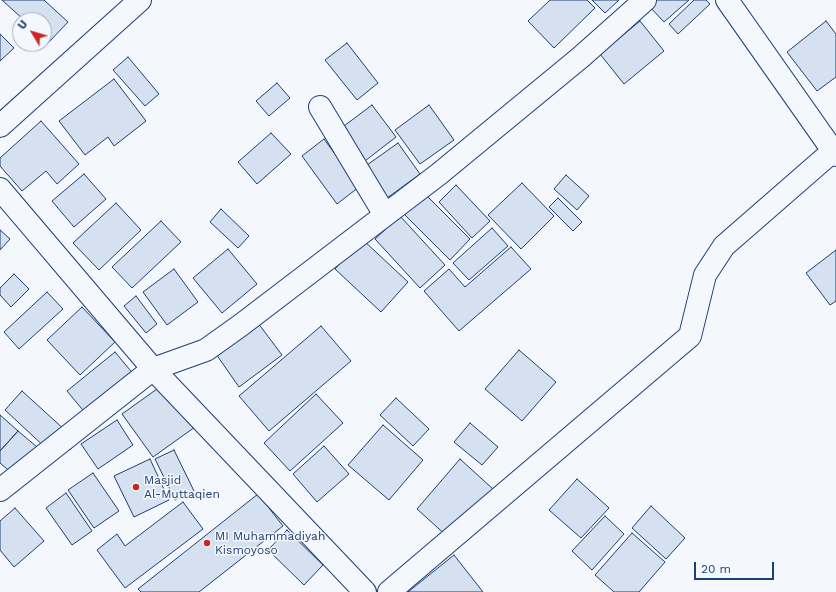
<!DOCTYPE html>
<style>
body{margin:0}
#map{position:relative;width:836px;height:592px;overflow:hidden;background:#f4f7fb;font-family:"Work Sans",sans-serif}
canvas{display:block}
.north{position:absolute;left:12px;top:12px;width:40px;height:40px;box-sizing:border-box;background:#f4f7fb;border:1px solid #9eadc5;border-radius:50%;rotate:308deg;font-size:11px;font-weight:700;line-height:16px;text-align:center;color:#1d3f73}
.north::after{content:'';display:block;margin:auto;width:14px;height:18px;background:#c62828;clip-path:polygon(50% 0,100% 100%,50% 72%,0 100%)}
.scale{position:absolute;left:694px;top:562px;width:80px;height:18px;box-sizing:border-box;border:2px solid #1d3f73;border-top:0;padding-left:5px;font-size:12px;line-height:14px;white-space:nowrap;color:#1d3f73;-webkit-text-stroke:3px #f4f7fb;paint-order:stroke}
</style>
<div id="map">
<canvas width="836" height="592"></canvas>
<div class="north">U</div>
<div class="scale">20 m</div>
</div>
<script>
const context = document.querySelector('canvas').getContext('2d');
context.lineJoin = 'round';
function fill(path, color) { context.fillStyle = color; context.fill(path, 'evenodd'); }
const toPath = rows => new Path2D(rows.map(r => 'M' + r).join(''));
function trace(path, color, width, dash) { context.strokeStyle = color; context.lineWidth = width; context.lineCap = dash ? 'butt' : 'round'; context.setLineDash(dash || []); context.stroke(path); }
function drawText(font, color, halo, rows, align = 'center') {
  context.font = font + ' "Work Sans",sans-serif'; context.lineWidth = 3; context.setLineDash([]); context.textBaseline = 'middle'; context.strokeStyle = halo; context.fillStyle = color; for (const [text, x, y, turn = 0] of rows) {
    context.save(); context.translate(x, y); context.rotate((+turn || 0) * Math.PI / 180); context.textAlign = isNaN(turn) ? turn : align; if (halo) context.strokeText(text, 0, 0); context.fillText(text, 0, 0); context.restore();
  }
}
const building = toPath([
 [2,0,44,0,68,22,48,43,44,39,44,20,24,20,2,0],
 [550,0,587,0,595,8,554,48,528,21,550,0],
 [592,0,619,0,605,13,592,0],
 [656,0,689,0,664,22,649,6,656,0],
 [694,0,706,0,710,4,678,34,669,24,694,0],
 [640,21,664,51,624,84,600,54,640,21],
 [826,21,836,34,836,77,817,91,787,52,826,21],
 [0,34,14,48,0,61,0,34],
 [347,43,378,83,357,100,325,60,347,43],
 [128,57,159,94,145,106,113,70,128,57],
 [114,79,146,121,114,146,108,137,85,155,59,121,114,79],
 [277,83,290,98,269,116,256,101,277,83],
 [372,105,396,137,361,164,336,132,372,105],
 [429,105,454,140,420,164,395,130,429,105],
 [41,121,79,164,57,184,46,171,22,191,0,166,0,158,41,121],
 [271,133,291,154,257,184,238,162,271,133],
 [324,139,359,187,337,204,302,156,324,139],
 [398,143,420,174,383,201,360,170,398,143],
 [84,174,106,199,74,227,52,201,84,174],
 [566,175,589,196,577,210,554,189,566,175],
 [522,183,554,216,521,249,488,215,522,183],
 [456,185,490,221,472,238,439,202,456,185],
 [420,189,470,239,450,260,399,209,420,189],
 [558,198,582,222,573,231,549,207,558,198],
 [116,203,141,230,99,270,73,243,116,203],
 [221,209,249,236,238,248,210,222,221,209],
 [400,216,445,265,420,288,375,239,400,216],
 [161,221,181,242,132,288,112,267,161,221],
 [492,228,508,246,469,280,453,263,492,228],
 [0,230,10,239,0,250,0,230],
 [362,239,408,282,381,312,335,269,362,239],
 [511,247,531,269,459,331,424,291,449,269,465,287,511,247],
 [228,249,257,284,222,313,193,278,228,249],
 [836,250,836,301,830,305,806,273,836,250],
 [174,269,198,302,167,325,143,292,174,269],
 [14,274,29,289,11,307,0,295,0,288,14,274],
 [47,292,63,309,19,349,4,332,47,292],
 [136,296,157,324,146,333,124,306,136,296],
 [82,307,115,342,80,375,47,340,82,307],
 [258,323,282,355,239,387,216,354,258,323],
 [321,326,351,361,269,431,239,396,321,326],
 [519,350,556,382,522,421,485,389,519,350],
 [115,352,135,376,87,415,67,391,115,352],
 [164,384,195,427,153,457,122,414,164,384],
 [22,391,66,431,48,450,5,410,22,391],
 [316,394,343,423,290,471,264,443,316,394],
 [396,398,429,429,413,446,380,415,396,398],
 [0,415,18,431,0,451,0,415],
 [117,420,133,445,98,469,81,444,117,420],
 [470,423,498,447,482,465,454,442,470,423],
 [383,425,423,460,389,500,348,465,383,425],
 [18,431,37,447,13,474,0,463,0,451,18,431],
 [324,446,349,474,317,502,293,474,324,446],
 [174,450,194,491,175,500,155,459,174,450],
 [150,459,169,500,134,517,114,476,150,459],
 [460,459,493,489,449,538,417,509,460,459],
 [93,473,119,511,94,528,68,490,93,473],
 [577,479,609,508,581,538,549,510,577,479],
 [66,493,92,531,72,545,46,508,66,493],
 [258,494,283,526,199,592,141,592,138,589,258,494],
 [183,502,203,529,125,588,97,550,117,534,125,546,183,502],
 [651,506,685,538,666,559,632,528,651,506],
 [15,508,44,541,14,567,0,550,0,521,15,508],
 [605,516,624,534,592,570,572,551,605,516],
 [287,530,323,565,304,585,268,550,287,530],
 [632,533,665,562,639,592,614,592,595,575,632,533],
 [454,555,483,592,408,592,454,555]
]);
fill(building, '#d5e0f0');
trace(building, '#1d3f73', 1);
const minor = toPath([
 [727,0,836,155],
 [320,107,385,215],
 [0,126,140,0],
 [0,189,153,369,365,592],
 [0,490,153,369,206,350,241,325,439,174,581,57,645,0],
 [389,592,690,336,705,275,724,246,833,151]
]);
trace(minor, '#1d3f73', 24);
trace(minor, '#f4f7fb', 22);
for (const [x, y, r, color] of [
 [136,487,4,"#c62828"],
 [207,543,4,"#c62828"]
]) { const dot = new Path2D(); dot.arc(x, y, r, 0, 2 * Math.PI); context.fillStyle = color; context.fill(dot); trace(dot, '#f4f7fb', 1.5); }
drawText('12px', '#1d3f73', '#f4f7fb', [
 ["Masjid",144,480],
 ["Al-Muttaqien",144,494],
 ["MI Muhammadiyah",215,536],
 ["Kismoyoso",215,550]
], 'left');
</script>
